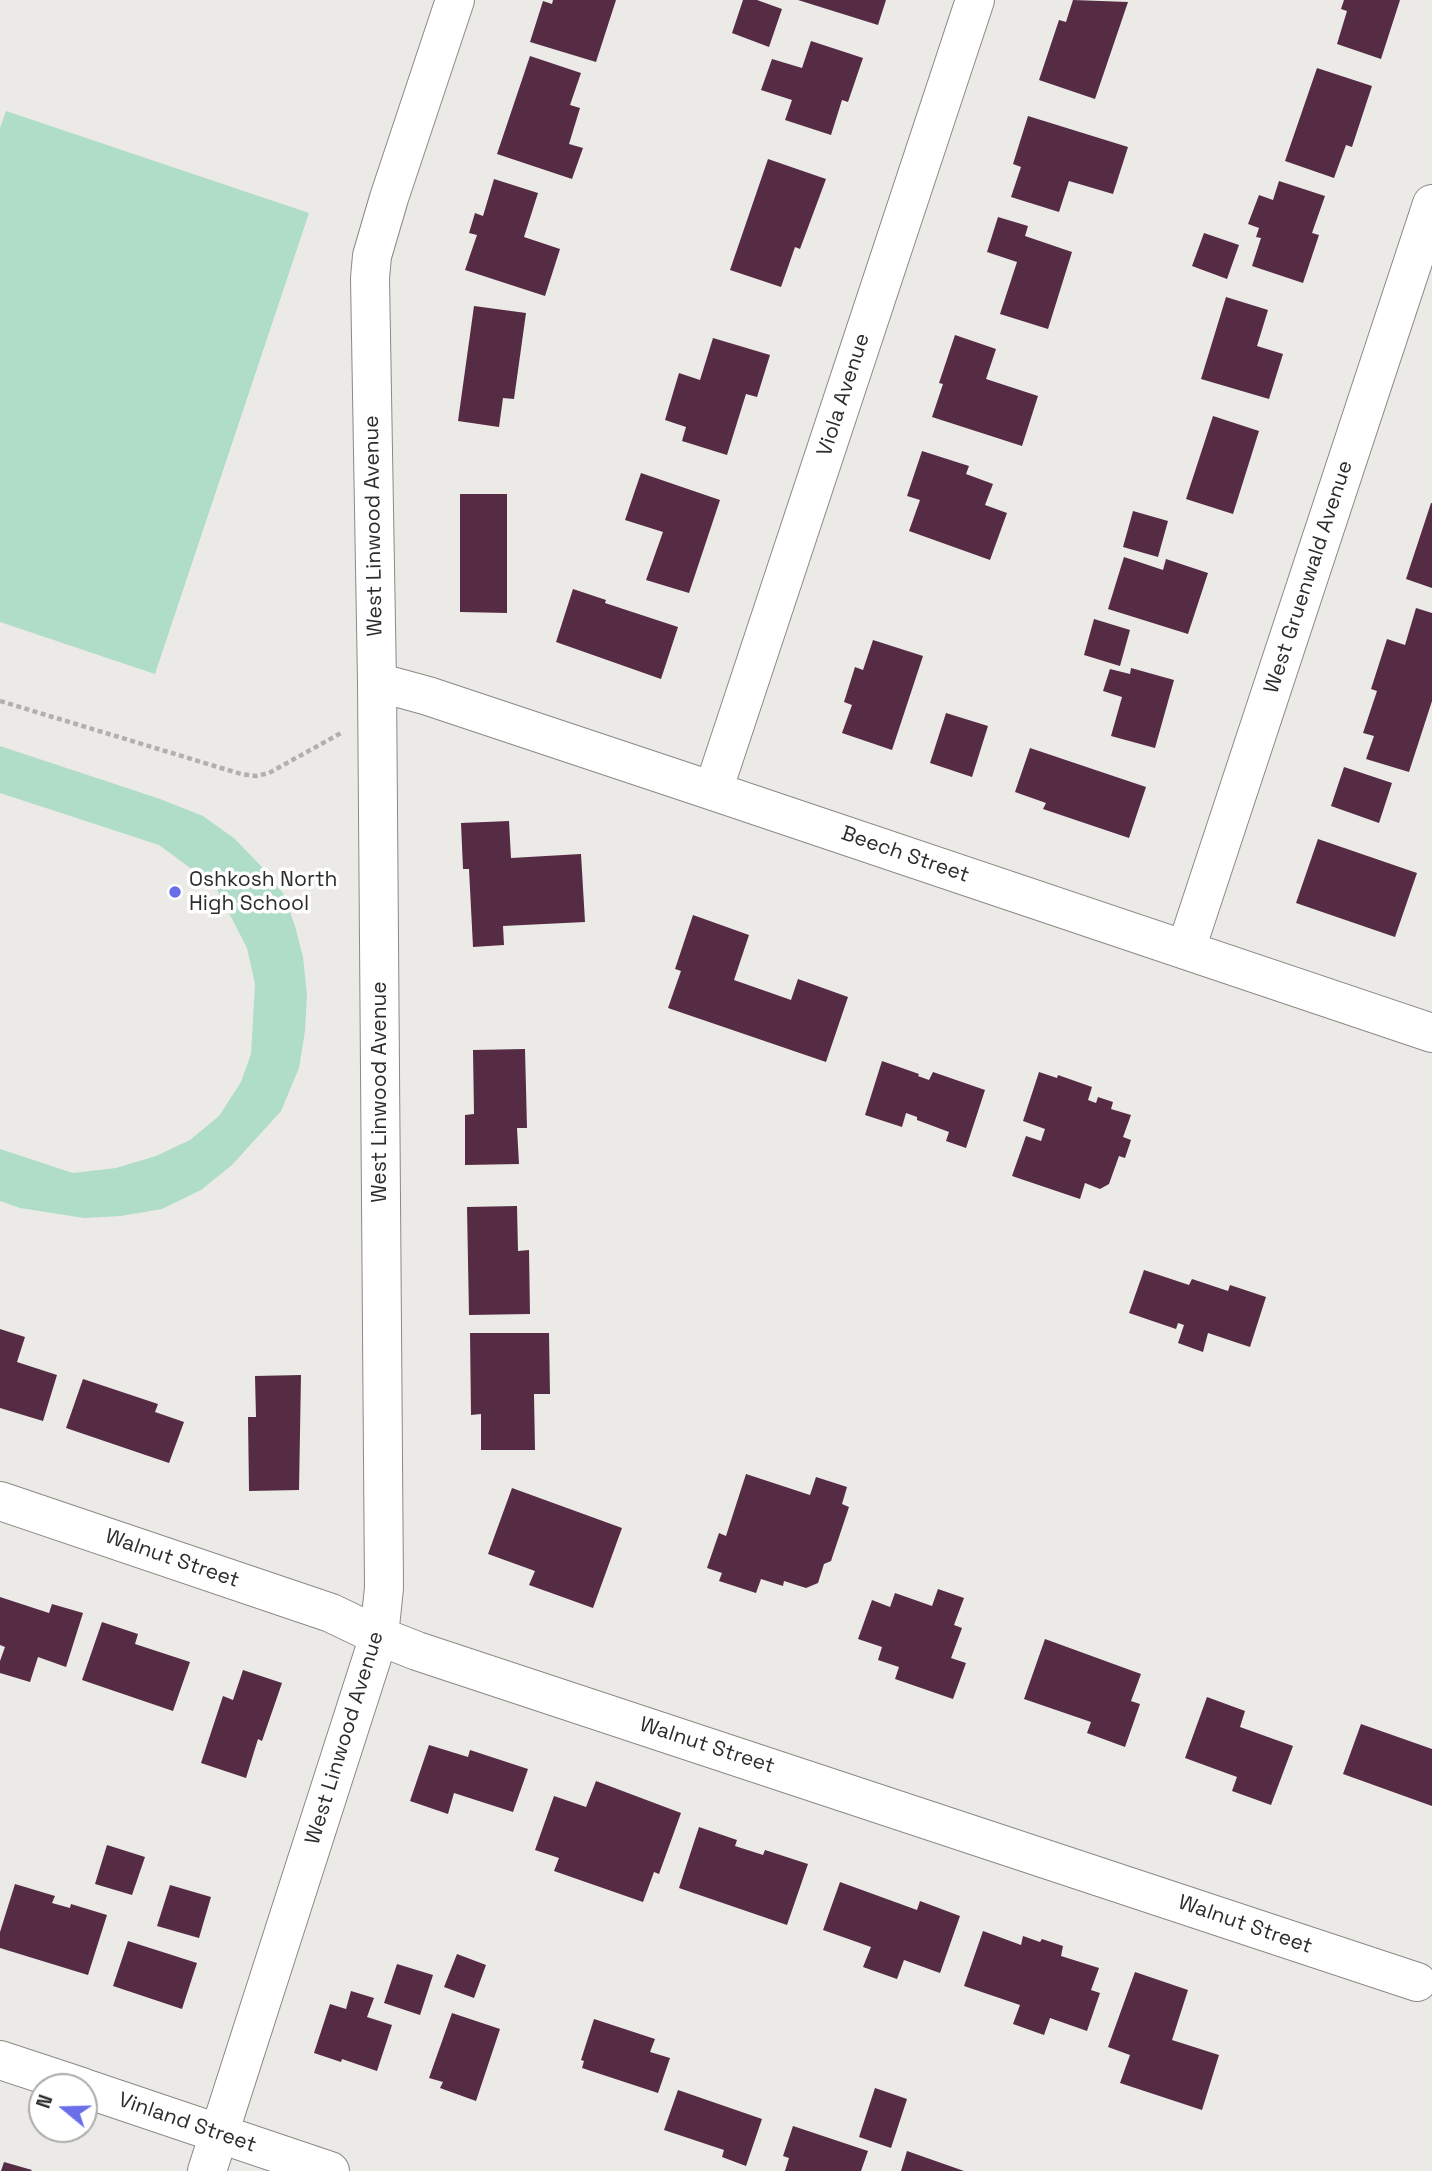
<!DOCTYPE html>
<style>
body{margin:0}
#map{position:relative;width:1432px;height:2171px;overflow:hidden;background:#eceae6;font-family:"Space Grotesk",sans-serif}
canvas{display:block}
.north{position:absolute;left:28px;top:2073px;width:70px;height:70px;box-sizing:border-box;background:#fff;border:2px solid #ababaa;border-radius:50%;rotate:289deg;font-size:19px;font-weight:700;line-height:28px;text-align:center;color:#2d2c2b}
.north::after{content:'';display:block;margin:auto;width:24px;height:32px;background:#6a6ee8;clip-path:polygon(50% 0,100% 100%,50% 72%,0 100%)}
</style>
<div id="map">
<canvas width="1432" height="2171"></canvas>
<div class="north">N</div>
</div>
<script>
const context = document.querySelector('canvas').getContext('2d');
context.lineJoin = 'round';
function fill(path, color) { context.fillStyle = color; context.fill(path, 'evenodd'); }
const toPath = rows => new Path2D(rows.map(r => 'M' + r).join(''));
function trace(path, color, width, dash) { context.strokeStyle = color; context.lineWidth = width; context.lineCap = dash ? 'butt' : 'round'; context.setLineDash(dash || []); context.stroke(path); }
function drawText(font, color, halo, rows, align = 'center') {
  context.font = font + ' "Space Grotesk",sans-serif'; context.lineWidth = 7; context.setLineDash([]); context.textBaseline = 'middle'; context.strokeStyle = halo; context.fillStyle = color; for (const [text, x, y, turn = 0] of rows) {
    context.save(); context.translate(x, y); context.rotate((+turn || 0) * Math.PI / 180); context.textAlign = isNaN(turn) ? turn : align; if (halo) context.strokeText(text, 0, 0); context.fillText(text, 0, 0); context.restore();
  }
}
fill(toPath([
 [6,111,309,213,155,674,0,622,0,128],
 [0,746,160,799,203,816,235,839,261,866,283,893,295,926,303,957,307,995,305,1031,299,1068,281,1111,232,1165,201,1190,162,1209,121,1216,84,1218,20,1208,0,1201,0,1149,73,1173,116,1168,156,1156,190,1140,219,1116,241,1082,251,1054,255,984,247,948,215,886,159,845,0,793]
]), '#afddc7');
fill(toPath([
 [553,0,616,0,596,62,530,42,543,1,552,4],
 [743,0,757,0,782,9,769,47,732,33],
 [798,0,886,0,878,25],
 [1073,0,1128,2,1095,99,1039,80,1059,20,1066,22],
 [1344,0,1400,0,1381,59,1337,44,1347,11,1341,9],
 [811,41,863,58,848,102,842,100,831,135,785,120,792,100,761,90,772,59,802,68],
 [530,56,581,73,570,105,580,108,569,144,583,148,572,179,497,154],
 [1317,68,1372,86,1352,147,1346,145,1334,178,1285,161],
 [1028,116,1128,147,1113,194,1069,181,1059,212,1011,197,1021,167,1013,164],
 [768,159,826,179,800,249,795,247,781,287,730,270],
 [494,179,538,193,524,237,560,249,545,296,465,270,477,235,469,233,475,213,483,216],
 [1279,181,1325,196,1312,233,1319,235,1303,283,1252,266,1261,238,1256,237,1259,228,1248,224,1259,195,1273,200],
 [998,217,1028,226,1025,236,1072,252,1048,329,1000,314,1017,262,987,252],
 [1204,233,1239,245,1227,279,1192,266],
 [1226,297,1268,310,1257,346,1283,354,1269,399,1201,379],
 [474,306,526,313,514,399,503,398,499,427,458,421],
 [955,335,996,349,986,379,1038,396,1022,446,932,417,943,384,939,383],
 [713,338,770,355,757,397,746,394,727,455,682,441,686,427,665,420,679,373,700,380],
 [1213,416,1259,431,1233,514,1186,499],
 [922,451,969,466,966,474,993,484,985,505,1007,513,990,560,909,531,920,500,907,496],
 [641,473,720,500,689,593,646,580,663,532,625,520],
 [460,494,507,494,507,613,460,612],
 [1431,503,1432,503,1432,588,1406,579],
 [1133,511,1168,521,1158,557,1123,547],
 [1124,557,1163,570,1166,559,1208,573,1188,634,1108,609],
 [573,589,606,600,605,603,678,627,661,679,556,642],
 [1416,608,1432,613,1432,701,1409,772,1366,759,1374,736,1363,733,1377,691,1371,689,1387,639,1405,645],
 [1094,619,1130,630,1120,666,1084,655],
 [873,640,923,656,892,750,842,733,852,705,844,702,855,667,863,670],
 [1131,668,1174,680,1155,748,1111,736,1122,697,1103,691,1110,669,1130,674],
 [946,713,988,726,972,777,930,763],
 [1030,748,1146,787,1129,838,1043,809,1046,803,1015,792],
 [1344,767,1392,783,1379,823,1331,806],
 [509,821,511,858,581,854,585,922,503,926,504,945,473,947,469,869,463,869,461,823],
 [1318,839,1417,873,1395,937,1296,903],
 [693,915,749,935,734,980,791,1000,798,979,848,997,826,1062,668,1008,681,971,675,969],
 [525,1049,527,1128,517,1128,519,1164,465,1165,465,1115,474,1114,473,1050],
 [882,1061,919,1074,918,1076,929,1080,933,1072,985,1090,966,1148,946,1141,949,1132,917,1120,917,1117,906,1113,902,1127,865,1115],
 [1039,1072,1057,1078,1058,1075,1092,1087,1088,1100,1096,1103,1098,1097,1113,1102,1111,1109,1131,1115,1123,1137,1131,1140,1125,1158,1119,1156,1109,1184,1100,1189,1085,1183,1080,1199,1012,1176,1026,1136,1041,1141,1045,1129,1023,1121],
 [517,1206,518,1251,529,1250,530,1314,469,1315,467,1207],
 [1144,1270,1189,1285,1192,1279,1228,1291,1230,1285,1266,1297,1250,1347,1208,1333,1203,1352,1178,1343,1184,1325,1178,1323,1176,1329,1129,1313],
 [0,1329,25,1337,17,1362,57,1375,43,1421,0,1408],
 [470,1333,549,1333,550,1394,534,1394,535,1450,481,1450,481,1414,471,1415],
 [301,1375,299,1490,249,1491,248,1417,256,1417,255,1376],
 [83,1379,158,1404,155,1412,184,1422,169,1463,66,1428],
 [746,1474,810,1495,816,1477,847,1487,842,1504,849,1507,831,1561,824,1564,818,1583,806,1588,784,1581,783,1586,761,1579,756,1593,719,1581,722,1573,707,1568,719,1533,726,1536],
 [512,1488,622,1528,593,1608,529,1585,535,1571,488,1554],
 [938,1589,964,1598,954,1625,962,1628,951,1658,966,1663,953,1699,895,1679,899,1667,878,1660,882,1647,858,1639,872,1600,890,1607,895,1593,932,1606],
 [0,1597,49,1613,52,1604,83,1613,66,1667,38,1657,30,1682,0,1673,0,1661,5,1647,0,1645],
 [102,1622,138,1634,135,1644,190,1662,173,1711,82,1680],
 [1045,1639,1141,1674,1131,1701,1140,1704,1125,1747,1087,1733,1091,1722,1024,1699],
 [243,1670,282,1683,262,1741,258,1739,246,1778,201,1763,223,1696,233,1700],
 [1207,1697,1245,1711,1240,1727,1293,1746,1271,1805,1232,1791,1237,1777,1185,1758],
 [1361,1724,1432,1749,1432,1806,1343,1774],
 [429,1745,468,1757,470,1750,528,1769,513,1812,454,1793,448,1814,410,1801],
 [596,1781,681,1813,659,1874,654,1872,643,1902,554,1871,559,1858,535,1850,554,1796,586,1807],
 [699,1827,737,1840,735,1846,763,1855,765,1850,808,1864,787,1925,679,1888],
 [107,1845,145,1857,132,1895,95,1884],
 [840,1882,917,1910,920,1901,960,1916,940,1973,904,1960,897,1979,863,1967,871,1947,823,1930],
 [15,1884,55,1896,52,1903,70,1908,71,1904,107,1915,88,1975,0,1948,0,1932],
 [170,1885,211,1897,199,1938,157,1926],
 [983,1931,1021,1945,1023,1936,1040,1942,1042,1939,1063,1946,1061,1956,1099,1968,1091,1990,1100,1993,1087,2031,1050,2018,1044,2035,1013,2024,1020,2005,964,1986],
 [128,1941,197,1963,182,2009,113,1986],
 [457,1954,486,1965,474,1998,444,1987],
 [397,1964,433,1975,420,2015,384,2003],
 [1135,1972,1188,1990,1172,2040,1219,2055,1202,2110,1120,2083,1130,2055,1108,2047],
 [351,1991,374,1998,367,2017,392,2025,377,2071,342,2059,341,2062,314,2053,330,2004,346,2009],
 [452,2013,500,2029,476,2101,440,2088,443,2082,429,2078],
 [594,2019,655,2039,650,2052,670,2058,658,2093,582,2068,584,2061,581,2060],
 [875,2088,907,2099,891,2148,859,2137],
 [678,2090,762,2119,746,2166,722,2157,724,2150,664,2130],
 [793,2126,868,2151,861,2171,785,2171,789,2158,783,2156],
 [907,2151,964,2171,901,2171],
 [4,2162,32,2170,31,2171,1,2171]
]), '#552c44');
const minor = toPath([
 [377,682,428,696,713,791,1432,1033],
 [713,791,975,0],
 [1186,949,1432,204],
 [0,1501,331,1613,379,1636,417,1651,1417,1982],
 [0,2060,82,2087],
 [84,2088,330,2171],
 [207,2171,379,1636,384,1588,377,682,370,278,372,256,389,198,455,0]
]);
trace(minor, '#8b8985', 40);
trace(toPath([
 [0,701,241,774,256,776,269,773,341,733]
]), '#b2b0ad', 4.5, [5, 3.5]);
trace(minor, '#fff', 38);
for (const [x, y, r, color] of [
 [175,892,7,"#6a6ee8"]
]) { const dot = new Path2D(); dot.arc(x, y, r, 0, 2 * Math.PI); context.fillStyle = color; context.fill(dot); trace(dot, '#fff', 2.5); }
drawText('21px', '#2d2c2b', '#fff', [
 ["Viola Avenue",844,395,-72],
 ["West Linwood Avenue",374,526,-91],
 ["West Gruenwald Avenue",1309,577,-72],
 ["Beech Street",905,855,19],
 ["West Linwood Avenue",380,1092,-90],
 ["Walnut Street",172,1559,19],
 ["West Linwood Avenue",345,1738,-73],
 ["Walnut Street",707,1746,18],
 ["Walnut Street",1245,1925,19],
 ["Vinland Street",187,2123,19]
]);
drawText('21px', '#2d2c2b', '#fff', [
 ["Oshkosh North",189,880],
 ["High School",189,904]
], 'left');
</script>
